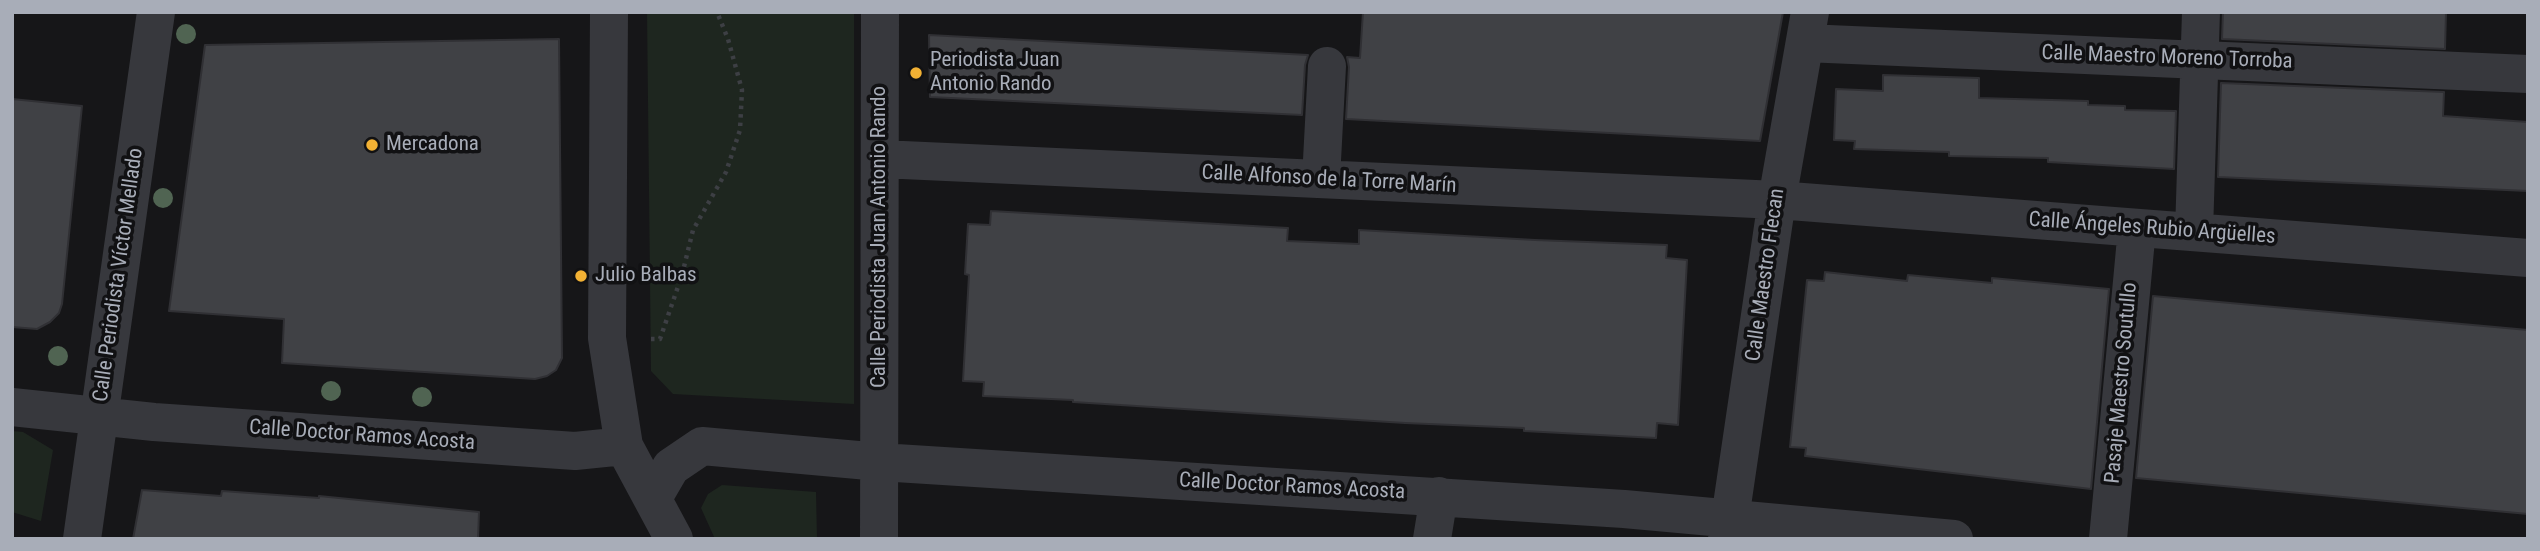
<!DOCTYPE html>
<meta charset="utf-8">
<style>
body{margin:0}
#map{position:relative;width:2540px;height:551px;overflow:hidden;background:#161618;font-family:"Roboto Condensed",sans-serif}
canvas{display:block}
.frame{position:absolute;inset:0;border:14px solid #a8adb8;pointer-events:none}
</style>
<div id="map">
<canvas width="2540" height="551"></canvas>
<div class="frame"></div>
</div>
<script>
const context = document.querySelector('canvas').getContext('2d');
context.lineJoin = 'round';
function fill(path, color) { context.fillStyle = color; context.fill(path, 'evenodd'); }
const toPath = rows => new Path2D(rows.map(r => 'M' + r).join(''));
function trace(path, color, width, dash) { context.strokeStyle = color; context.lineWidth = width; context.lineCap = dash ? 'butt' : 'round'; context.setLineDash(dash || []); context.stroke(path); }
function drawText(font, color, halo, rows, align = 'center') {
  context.font = font + ' "Roboto Condensed",sans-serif'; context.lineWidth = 7; context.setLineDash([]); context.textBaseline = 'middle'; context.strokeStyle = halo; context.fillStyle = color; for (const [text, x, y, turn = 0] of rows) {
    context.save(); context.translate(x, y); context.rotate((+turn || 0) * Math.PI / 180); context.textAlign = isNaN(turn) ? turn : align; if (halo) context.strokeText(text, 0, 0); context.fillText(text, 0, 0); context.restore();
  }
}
fill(toPath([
 [647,12,854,12,854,404,673,394,651,371],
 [12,431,23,432,53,450,41,521,12,512],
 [722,485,816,492,817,539,715,539,701,508,708,494]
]), '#1e261f');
const building = toPath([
 [1363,12,1783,12,1760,141,1346,119,1349,67,1347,57,1360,58,1363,12],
 [2223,12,2446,12,2445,49,2222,39,2223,12],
 [929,35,1308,55,1305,65,1302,115,930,97,929,35],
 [559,39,562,358,556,370,547,376,535,379,282,363,284,319,169,311,205,45,559,39],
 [1883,75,1979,78,1979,98,2088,101,2088,105,2125,106,2125,110,2176,111,2174,169,2048,162,2048,158,1949,156,1949,152,1854,149,1855,141,1834,140,1836,89,1883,91,1883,75],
 [2221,83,2444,92,2443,116,2528,122,2528,191,2218,177,2221,83],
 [12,99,82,106,62,304,59,313,50,322,37,329,12,327,12,99],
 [991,211,1288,228,1287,241,1359,244,1359,230,1535,240,1667,245,1666,258,1687,260,1678,425,1657,423,1656,438,1524,431,1524,428,1405,423,1073,402,1073,400,983,396,984,382,963,381,969,275,965,274,968,224,990,225,991,211],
 [1825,272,1907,281,1908,275,1992,283,1992,278,2109,289,2091,489,1805,456,1806,448,1790,447,1807,280,1824,281,1825,272],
 [2153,296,2528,330,2528,514,2136,478,2153,296],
 [142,490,221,496,222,491,319,498,319,496,479,512,478,539,133,539,142,490]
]);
fill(building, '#404145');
trace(building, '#303034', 2);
trace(toPath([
 [651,339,660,339,682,275,693,230,726,172,740,130,742,90,728,39,717,12]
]), '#3d3f44', 4.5, [3.5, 5]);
trace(toPath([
 [609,12,607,338,624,446,674,539],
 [1805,43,2528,74],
 [881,159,1777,200,2528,258],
 [1321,179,1327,66],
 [2194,232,2201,12],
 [12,407,154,422,575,451,624,446],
 [653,498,671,467,702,446,880,462,1624,509,1954,539],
 [82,539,156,12],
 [879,539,880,12],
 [1432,539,1439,496],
 [1727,539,1777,200,1810,12],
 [2108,539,2137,228]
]), '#37383d', 38);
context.fillStyle = '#506452';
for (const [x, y] of [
 [186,34],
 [163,198],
 [58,356],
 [331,391],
 [422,397]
]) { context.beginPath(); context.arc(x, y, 10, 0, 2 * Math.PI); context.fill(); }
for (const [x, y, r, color] of [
 [916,73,7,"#f2b134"],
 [372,145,7,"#f2b134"],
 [581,276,7,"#f2b134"]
]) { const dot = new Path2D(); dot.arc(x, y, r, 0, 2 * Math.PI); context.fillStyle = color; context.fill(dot); trace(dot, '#111113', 2.5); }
drawText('21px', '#a8adb8', '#111113', [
 ["Calle Maestro Moreno Torroba",2167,58,2],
 ["Calle Alfonso de la Torre Marín",1329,180,3],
 ["Calle Ángeles Rubio Argüelles",2152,229,4],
 ["Calle Periodista Juan Antonio Rando",880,237,-90],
 ["Calle Periodista Víctor Mellado",119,275,-82],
 ["Calle Maestro Flecan",1766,275,-82],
 ["Pasaje Maestro Soutullo",2122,383,-85],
 ["Calle Doctor Ramos Acosta",362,436,4],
 ["Calle Doctor Ramos Acosta",1292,487,3]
]);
drawText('21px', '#a8adb8', '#111113', [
 ["Periodista Juan",930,61],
 ["Antonio Rando",930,85],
 ["Mercadona",386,145],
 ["Julio Balbas",595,276]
], 'left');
</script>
